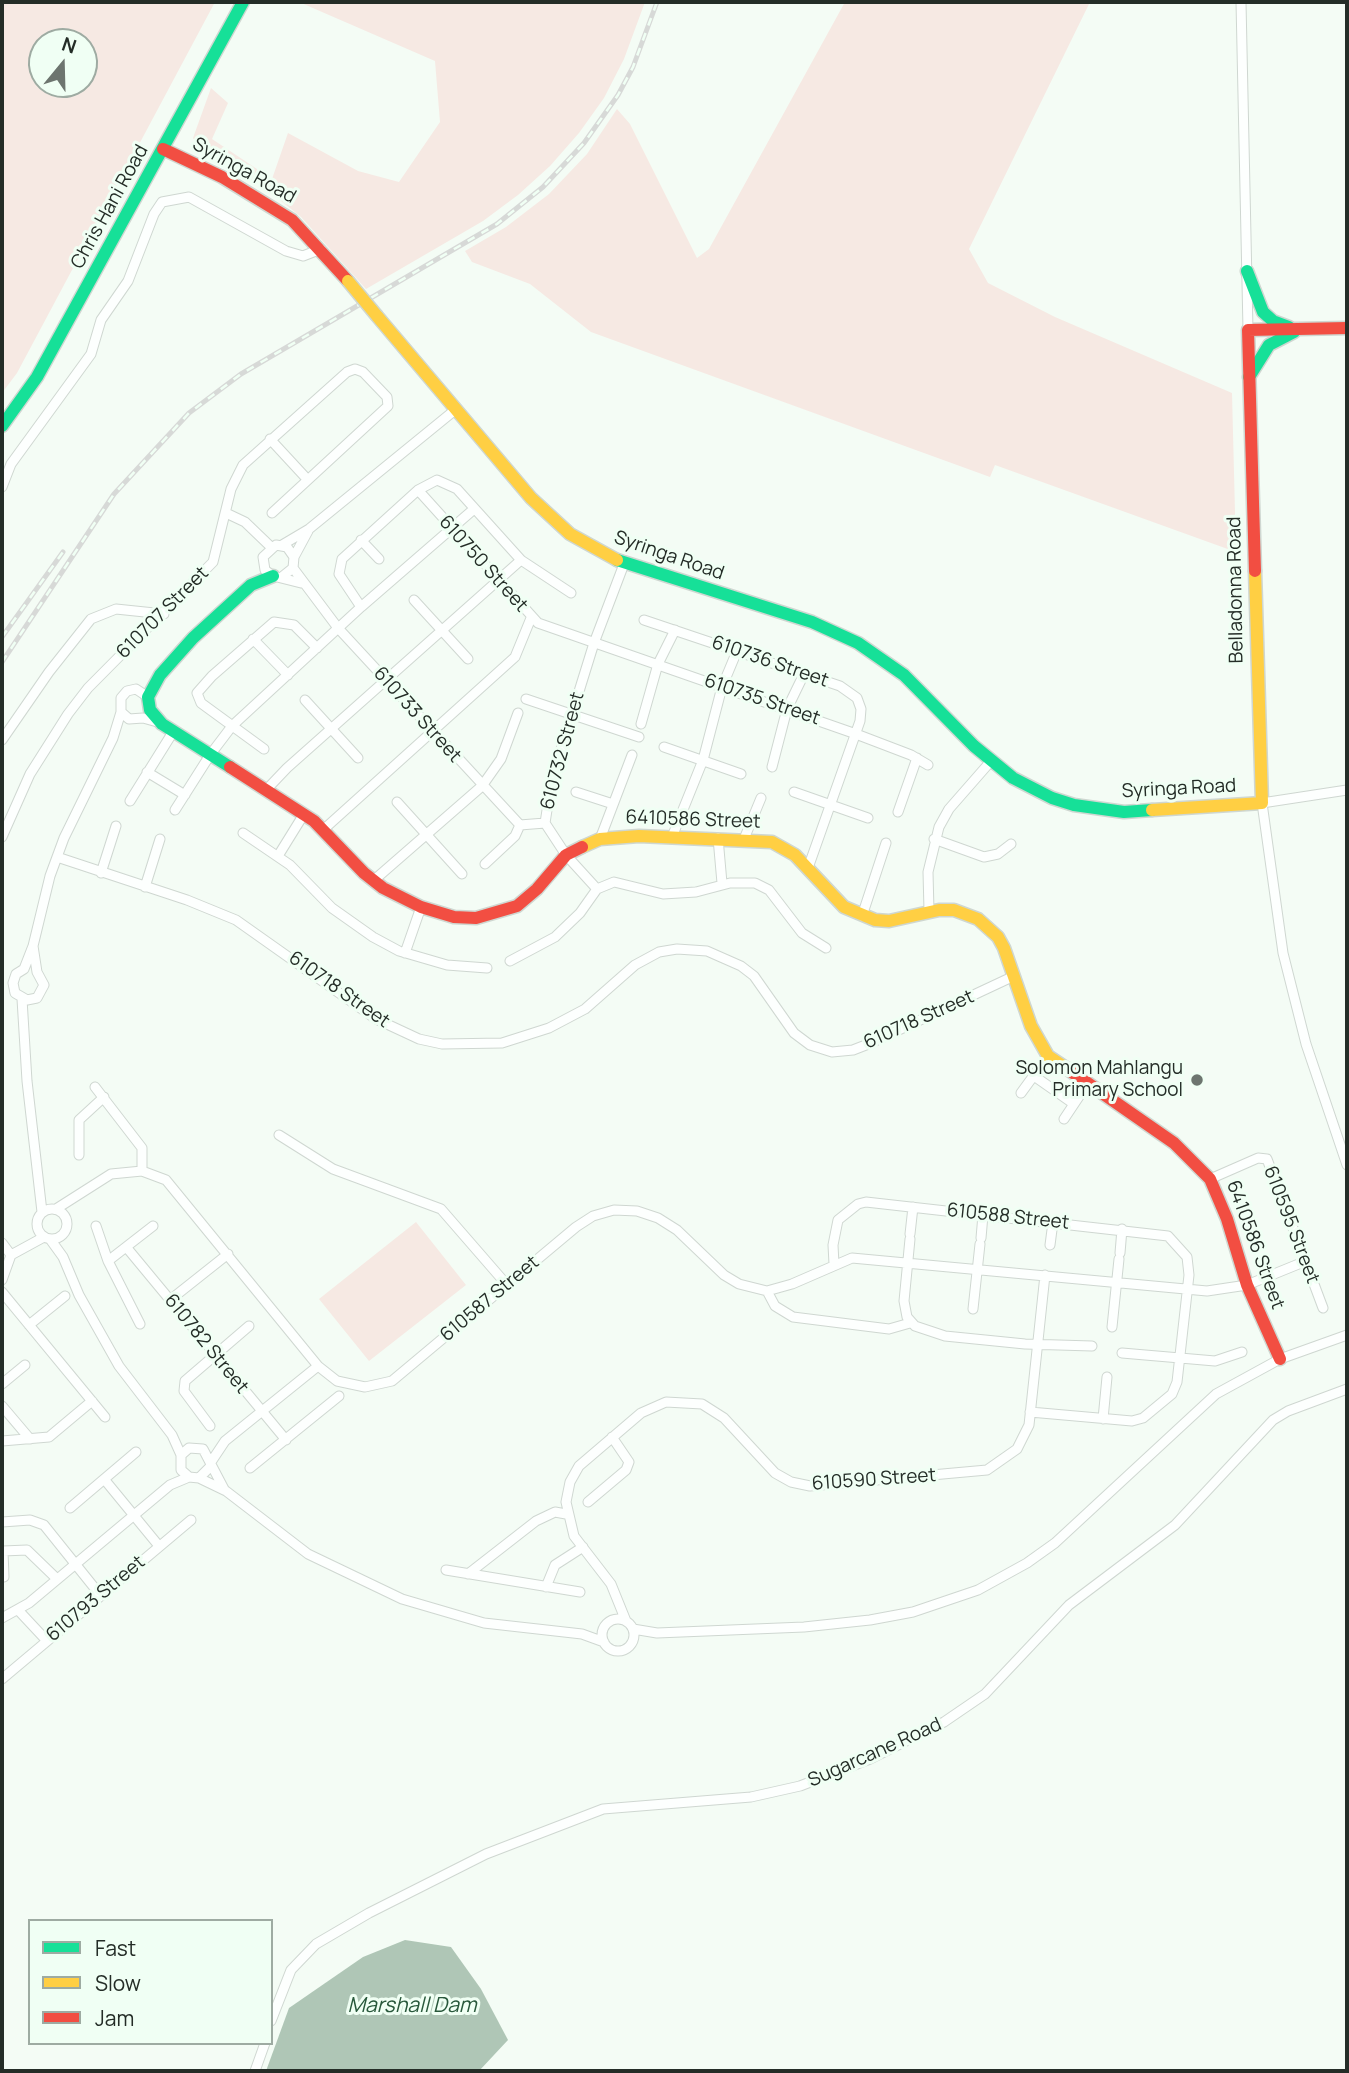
<!DOCTYPE html>
<style>
body{margin:0}
#map{position:relative;width:1349px;height:2073px;overflow:hidden;background:#f4fcf5;font-family:Manrope,sans-serif}
canvas{display:block}
.frame{position:absolute;inset:0;border:4px solid #242d27;pointer-events:none}
.legend{position:absolute;left:28px;top:1919px;width:245px;height:126px;box-sizing:border-box;background:#f0fff4;border:2px solid #9eaba2;margin:0;padding:9px 12px;list-style:none;font-size:21px;color:#242d27}
.legend li{display:flex;align-items:center;gap:14px;height:35px}
.legend b{width:35px;border:2px solid #9eaba2}
.north{position:absolute;left:28px;top:28px;width:70px;height:70px;box-sizing:border-box;background:#f0fff4;border:2px solid #9eaba2;border-radius:50%;rotate:19deg;font-size:19px;font-weight:700;line-height:28px;text-align:center;color:#242d27}
.north::after{content:'';display:block;margin:auto;width:24px;height:32px;background:#6d756f;clip-path:polygon(50% 0,100% 100%,50% 72%,0 100%)}
</style>
<div id="map">
<canvas width="1349" height="2073"></canvas>
<div class="frame"></div>
<ul class="legend">
<li><b style="height:9px;background:#16e098"></b>Fast</li>
<li><b style="height:9px;background:#ffcf43"></b>Slow</li>
<li><b style="height:9px;background:#f24e42"></b>Jam</li>
</ul>
<div class="north">N</div>
</div>
<script>
const context = document.querySelector('canvas').getContext('2d');
context.lineJoin = 'round';
function fill(path, color) { context.fillStyle = color; context.fill(path, 'evenodd'); }
const toPath = rows => new Path2D(rows.map(r => 'M' + r).join(''));
function trace(path, color, width, dash) { context.strokeStyle = color; context.lineWidth = width; context.lineCap = dash ? 'butt' : 'round'; context.setLineDash(dash || []); context.stroke(path); }
function drawText(font, color, halo, rows, align = 'center') {
  context.font = font + ' Manrope,sans-serif'; context.lineWidth = 6; context.setLineDash([]); context.textBaseline = 'middle'; context.strokeStyle = halo; context.fillStyle = color; for (const [text, x, y, turn = 0] of rows) {
    context.save(); context.translate(x, y); context.rotate((+turn || 0) * Math.PI / 180); context.textAlign = isNaN(turn) ? turn : align; if (halo) context.strokeText(text, 0, 0); context.fillText(text, 0, 0); context.restore();
  }
}
fill(toPath([
 [2,2,215,2,17,373,2,393],
 [84,42,84,84,42,84,42,42],
 [299,2,645,2,624,59,604,98,579,133,550,166,518,195,483,221,366,289,301,217,270,192,199,147,193,138,211,88,228,103,212,139,272,179,288,133,358,171,399,182,440,122,435,61],
 [845,2,1090,2,969,249,988,283,1055,317,1232,393,1236,552,995,465,990,477,591,332,530,284,472,262,465,251,506,227,549,194,587,154,617,109,630,124,697,258,709,249],
 [416,1222,466,1285,369,1361,319,1299]
]), '#f6e9e3');
fill(toPath([
 [405,1940,451,1947,481,1989,508,2040,479,2071,266,2071,289,2008,363,1957]
]), '#afc6b6');
const street = toPath([
 [1241,2,1248,330],
 [270,439,307,479],
 [2,487,11,464,91,354,101,320,128,281,154,214,162,202,189,197,286,251,303,256,321,249],
 [418,490,538,623,856,734,911,755,928,765],
 [226,513,245,522,271,547],
 [361,540,379,559],
 [282,545,309,529,455,410],
 [294,557,308,531],
 [293,568,338,628,520,825,545,823],
 [283,576,293,568,294,557,287,547,276,545,263,557,265,570,273,576,301,583],
 [414,600,468,659],
 [361,607,339,574,342,559,418,490,437,480,457,489,521,560,571,593],
 [644,620,840,686,857,698,861,709,860,721,808,868],
 [253,639,288,675],
 [526,699,639,737],
 [305,700,358,758],
 [121,712,129,719,143,718,161,723],
 [641,724,658,664,675,630],
 [2,740,49,672,91,619,116,609,164,614],
 [664,747,741,774],
 [264,749,201,703,197,693,212,676,274,622,294,625,317,648],
 [772,767,787,709,804,674],
 [147,772,185,795],
 [267,789,287,768,521,560],
 [1347,790,1262,803,1283,953,1306,1044,1347,1165],
 [576,792,613,804],
 [794,792,868,818],
 [130,801,173,732],
 [397,802,462,874],
 [175,810,210,755,232,726,361,607,474,509],
 [898,812,917,758],
 [323,830,515,657,531,618],
 [243,833,290,865,332,908,373,937,399,951,447,965,487,968],
 [2,837,30,774,68,714,88,688,213,562,231,489,243,465,347,372,355,369,363,372,387,397,388,406,272,513],
 [672,837,703,760,722,687,737,651],
 [718,838,722,883],
 [600,839,632,755],
 [744,839,761,798],
 [934,839,984,857,998,854,1011,844],
 [278,856,304,814],
 [57,857,187,900,236,920,376,1019,419,1039,442,1044,502,1043,549,1028,585,1009,635,965,659,952,677,949,707,951,741,966,754,976,794,1033,810,1045,832,1052,853,1050,871,1043,1014,976],
 [485,864,515,836,520,825],
 [101,873,116,826],
 [373,881,482,786,501,759,518,713],
 [145,887,160,839],
 [597,889,566,855,545,823,552,778,572,714,594,643,624,564],
 [929,911,928,872,939,827,949,809,991,761],
 [862,916,886,843],
 [33,946,37,972,44,985,37,998,27,1000,15,993,13,983,16,974,24,969,33,946,50,876,64,838,113,738,121,712,121,698,127,691,136,689,148,697],
 [405,953,421,907],
 [510,961,555,937,580,913,597,889,614,882,663,894,696,892,730,883,755,883,769,890,802,933,826,948],
 [22,999,27,1081,42,1212],
 [1034,1076,1074,1104],
 [95,1087,142,1148,142,1171],
 [1021,1093,1048,1056],
 [1064,1119,1088,1083],
 [279,1135,333,1169,441,1209,507,1285],
 [79,1155,79,1120,104,1097],
 [1210,1179,1258,1158,1267,1159,1323,1308],
 '37 1224a15 15 0 1 1 30 0a15 15 0 1 1-30 0Z',
 [56,1209,111,1174,142,1171,166,1180,318,1366,337,1381,365,1387,392,1381,576,1227,593,1216,614,1210,637,1211,658,1218,677,1230,724,1275,739,1284,767,1291,792,1284,852,1258,1207,1291,1247,1285,1306,1261],
 [96,1226,108,1261,140,1324],
 [910,1234,913,1207],
 [981,1238,983,1215],
 [50,1239,63,1257,79,1295,119,1366,172,1435,181,1455],
 [910,1239,904,1301,907,1317,915,1326,945,1336,1025,1344,1092,1346],
 [2,1243,11,1255],
 [1050,1245,1053,1222],
 [127,1248,286,1440],
 [1120,1253,1122,1229],
 [108,1261,153,1226],
 [834,1264,833,1245,838,1220,858,1204,866,1202,1168,1236,1187,1257,1189,1275,1177,1382,1172,1394,1143,1418,1132,1421,1030,1412],
 [2,1280,11,1255,44,1237],
 [767,1291,775,1306,793,1317,889,1329,910,1323],
 [2,1292,105,1417],
 [170,1300,228,1254],
 [973,1309,980,1244],
 [29,1325,65,1296],
 [1112,1327,1119,1259],
 [1122,1353,1215,1361,1242,1352],
 [2,1384,25,1365],
 [2,1406,30,1439],
 [1103,1419,1107,1377],
 [210,1426,184,1391,185,1381,249,1326],
 [2,1441,49,1437,92,1401],
 [211,1462,225,1441,318,1366],
 [210,1467,199,1478,189,1477,181,1470,181,1455,189,1448,203,1449,224,1489],
 [250,1468,339,1396],
 [199,1478,226,1491,308,1554,402,1599,484,1623,582,1634,604,1642],
 [104,1479,159,1546],
 [588,1502,626,1470,629,1462,612,1437],
 [70,1508,136,1452],
 [2,1522,30,1520,44,1525,101,1596],
 [446,1570,580,1592],
 [468,1574,536,1521,555,1512,566,1514],
 [4,1577,3,1551,27,1550,57,1579],
 [546,1587,555,1565,583,1547],
 [19,1611,47,1641],
 [2,1618,29,1603,170,1485,189,1477],
 '602 1635a16 16 0 1 1 32 0a16 16 0 1 1-32 0Z',
 [626,1621,611,1584,574,1536,566,1502,570,1482,579,1466,641,1413,666,1402,702,1404,724,1418,775,1473,791,1482,810,1486,987,1470,1017,1449,1029,1425,1045,1275],
 [633,1629,657,1633,804,1627,870,1620,913,1612,978,1590,1027,1563,1055,1543,1216,1394,1280,1359,1347,1335],
 [2,1679,191,1520],
 [271,2021,291,1970,316,1944,369,1913,486,1854,603,1809,751,1797,800,1786,870,1759,944,1722,985,1694,1069,1605,1175,1525,1273,1420,1288,1411,1347,1389],
 [255,2071,265,2043]
]);
const fast = toPath([
 [1247,271,1263,312,1273,321,1289,327],
 [1249,377,1269,345,1294,332],
 [2,426,37,377,243,2],
 [617,560,812,622,858,643,904,675,974,746,1013,778,1052,798,1074,805,1124,812,1152,810],
 [230,767,162,724,150,710,148,697,160,675,193,638,251,585,273,576]
]);
const slow = toPath([
 [377,316,531,498,570,534,617,560],
 [1152,810,1262,803,1255,571],
 [582,847,600,839,639,836,772,842,795,855,844,907,875,920,889,921,939,910,954,910,978,919,998,937,1004,948,1031,1026,1048,1056,1066,1068]
]);
const jam = toPath([
 [163,149,222,177,292,220,348,281],
 [1255,571,1248,330,1347,328],
 [230,767,314,821,364,873,383,888,421,907,454,917,476,918,517,906,537,889,566,855,582,847],
 [1066,1068,1174,1143,1210,1179,1227,1219,1247,1285,1280,1359]
]);
trace(street, '#cfd7d1', 11);
trace(fast, '#cfd7d1', 15);
trace(slow, '#cfd7d1', 15);
trace(jam, '#cfd7d1', 15);
trace(street, '#fdfffe', 9);
trace(fast, '#16e098', 12);
trace(slow, '#ffcf43', 12);
trace(jam, '#f24e42', 12);
const rail = toPath([
 [2,637,63,552],
 [2,662,114,494,189,413,241,374,497,224,543,187,584,143,618,95,633,67,657,2]
]);
trace(rail, '#d7d9d7', 5);
trace(rail, '#f0fff4', 2.5, [8]);
const slowBridge = toPath([
 [348,281,377,316]
]);
trace(slowBridge, '#cfd7d1', 15, []);
trace(slowBridge, '#ffcf43', 12);
for (const [x, y, r, color] of [
 [1197,1080,7,"#6d756f"]
]) { const dot = new Path2D(); dot.arc(x, y, r, 0, 2 * Math.PI); context.fillStyle = color; context.fill(dot); trace(dot, '#f0fff4', 2.5); }
drawText('19px', '#242d27', '#f0fff4', [
 ["Syringa Road",244,171,29],
 ["Chris Hani Road",110,207,-61],
 ["Syringa Road",669,556,19],
 ["610750 Street",483,564,48],
 ["Belladonna Road",1236,590,-91],
 ["610707 Street",163,613,-45],
 ["610736 Street",770,662,19],
 ["610735 Street",762,700,19],
 ["610733 Street",417,715,48],
 ["610732 Street",563,751,-75],
 ["Syringa Road",1179,789,-3],
 ["6410586 Street",693,820,2],
 ["610718 Street",339,990,35],
 ["610718 Street",919,1020,-24],
 ["610588 Street",1008,1217,6],
 ["610595 Street",1291,1225,69],
 ["6410586 Street",1255,1245,70],
 ["610587 Street",490,1299,-40],
 ["610782 Street",206,1344,51],
 ["610590 Street",874,1480,-4],
 ["610793 Street",96,1599,-40],
 ["Sugarcane Road",875,1753,-24]
]);
drawText('19px', '#242d27', '#f0fff4', [
 ["Solomon Mahlangu",1183,1069],
 ["Primary School",1183,1091]
], 'right');
drawText('italic 21px', '#28583b', '#f0fff4', [
 ["Marshall Dam",412,2006]
]);
</script>
